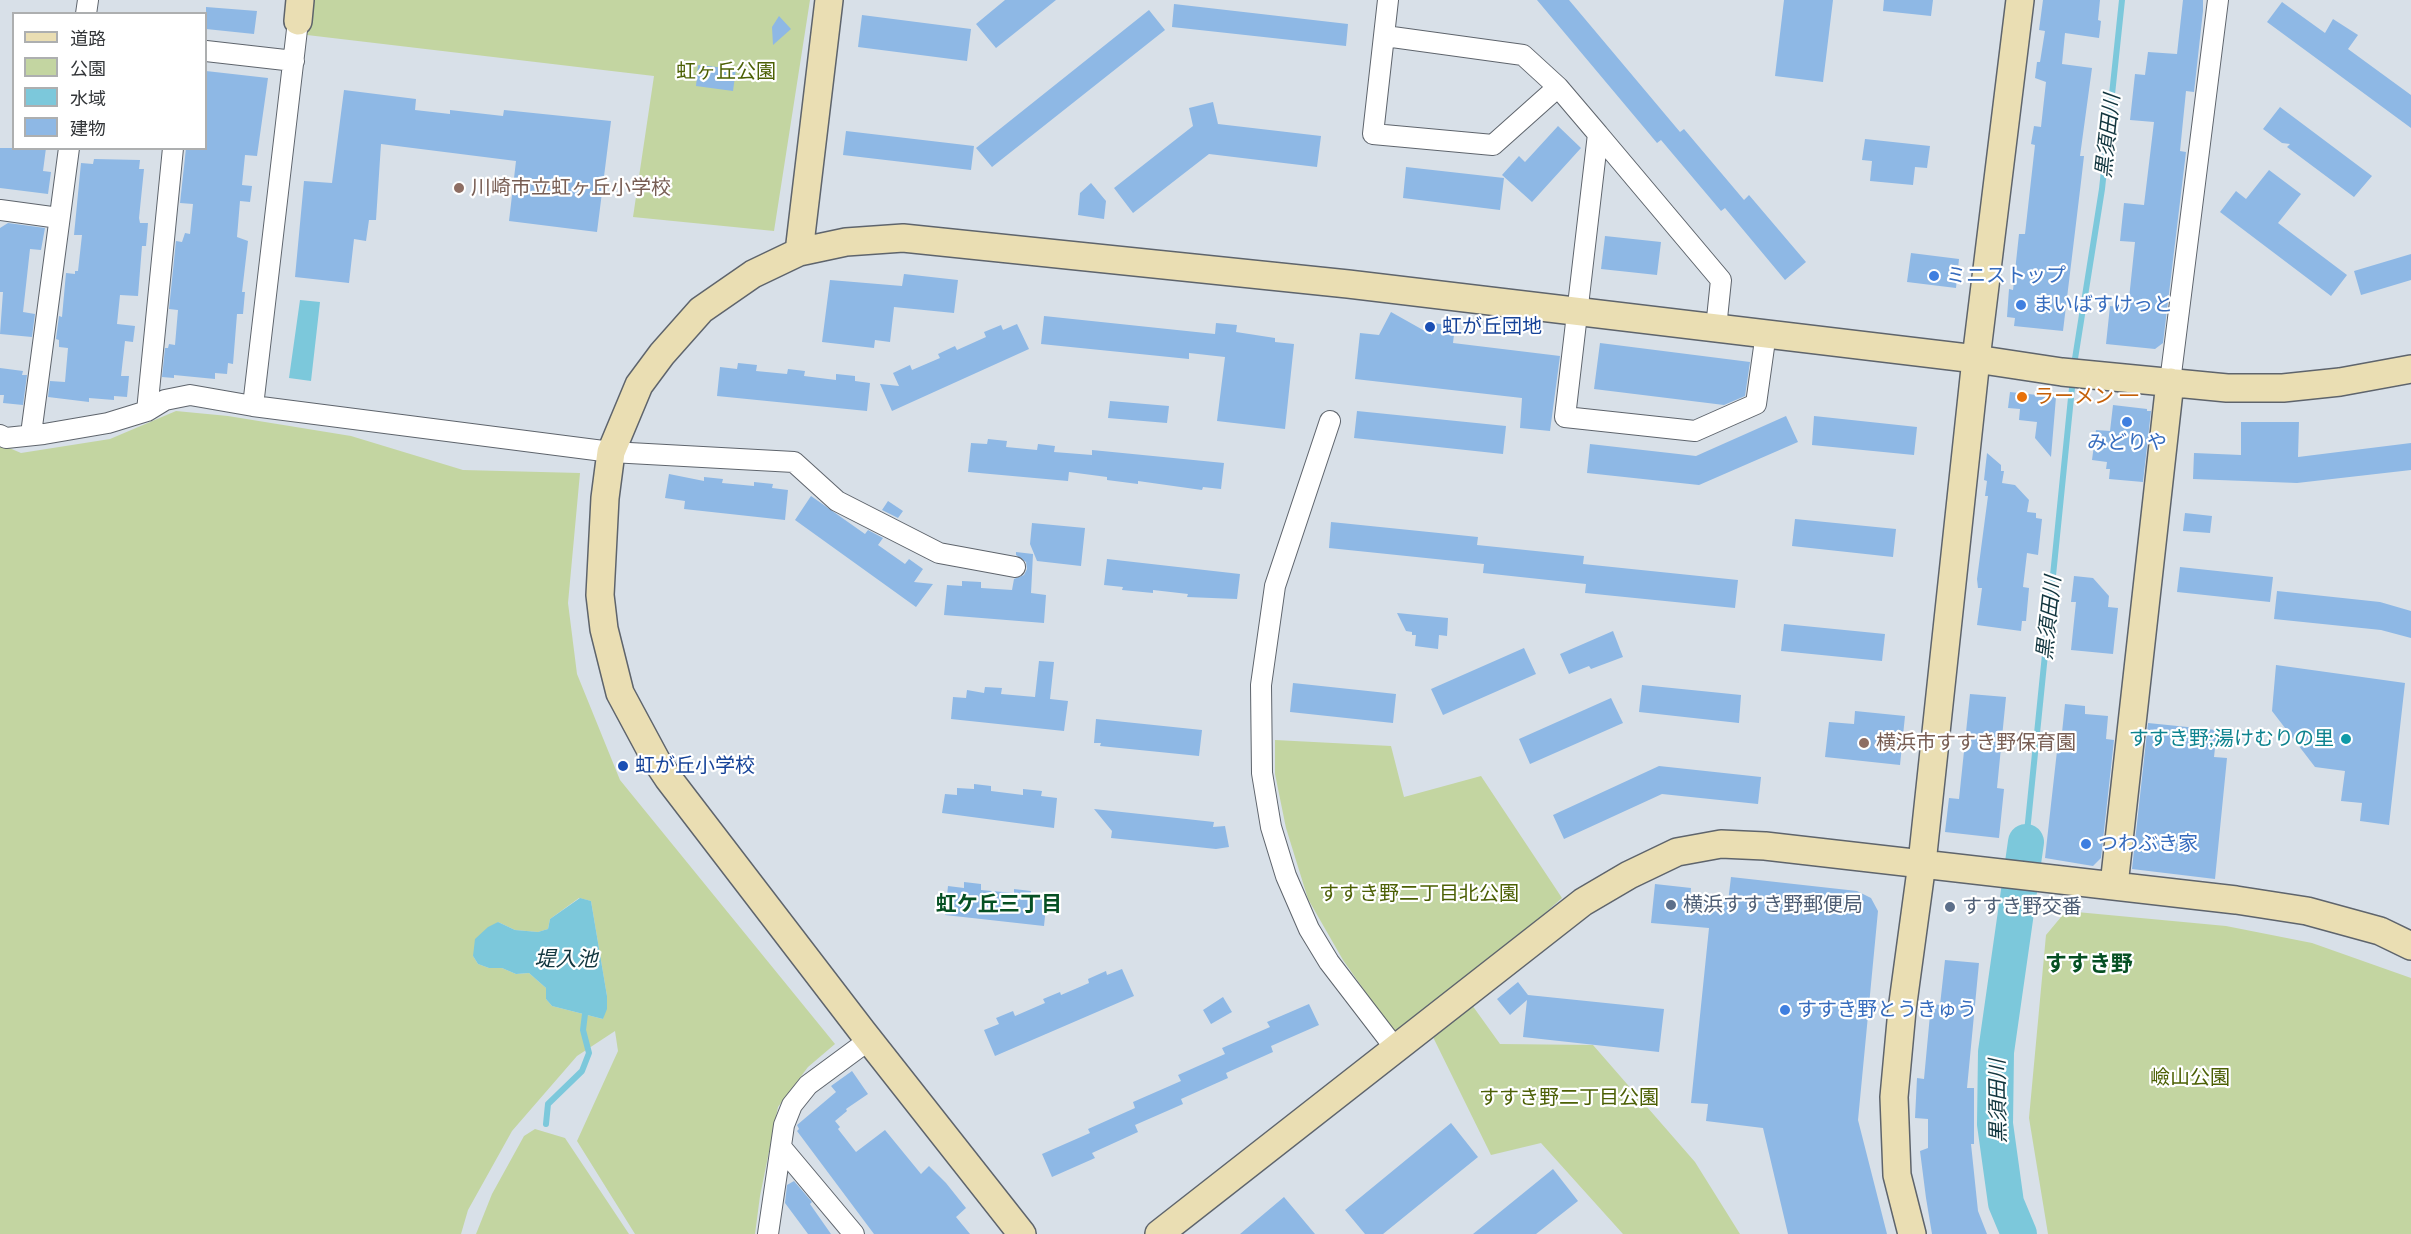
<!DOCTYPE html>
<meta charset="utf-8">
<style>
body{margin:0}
#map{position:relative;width:2411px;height:1234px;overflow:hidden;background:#d8e0e8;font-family:Lato,"Noto Sans JP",sans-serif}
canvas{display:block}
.legend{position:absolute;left:12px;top:12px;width:195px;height:138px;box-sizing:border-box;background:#fff;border:2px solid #adafb0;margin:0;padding:8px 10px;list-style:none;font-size:18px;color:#333639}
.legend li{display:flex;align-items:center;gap:12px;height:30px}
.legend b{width:30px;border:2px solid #adafb0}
</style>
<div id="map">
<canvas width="2411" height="1234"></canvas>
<ul class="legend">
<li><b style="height:8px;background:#eadeb3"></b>道路</li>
<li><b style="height:16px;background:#c3d5a1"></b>公園</li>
<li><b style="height:16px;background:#7cc8db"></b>水域</li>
<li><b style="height:16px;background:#8eb8e5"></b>建物</li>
</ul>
</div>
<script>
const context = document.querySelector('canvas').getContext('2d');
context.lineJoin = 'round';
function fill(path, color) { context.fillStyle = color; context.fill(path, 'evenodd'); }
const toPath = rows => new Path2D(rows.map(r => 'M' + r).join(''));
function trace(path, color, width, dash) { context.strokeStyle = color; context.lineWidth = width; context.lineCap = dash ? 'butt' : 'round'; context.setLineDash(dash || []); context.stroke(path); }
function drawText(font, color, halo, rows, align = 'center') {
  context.font = font + ' Lato,"Noto Sans JP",sans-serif'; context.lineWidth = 4.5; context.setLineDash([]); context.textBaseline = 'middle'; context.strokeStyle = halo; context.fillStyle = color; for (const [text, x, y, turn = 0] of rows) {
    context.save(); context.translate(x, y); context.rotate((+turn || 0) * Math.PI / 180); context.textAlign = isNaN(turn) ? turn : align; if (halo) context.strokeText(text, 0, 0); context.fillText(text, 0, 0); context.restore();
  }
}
fill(toPath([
 [311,0,810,0,774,231,633,217,654,76,307,35],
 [176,411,228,416,351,436,463,470,580,473,568,603,577,674,620,780,835,1044,808,1067,778,1107,760,1196,755,1234,635,1234,577,1141,618,1051,615,1031,577,1056,512,1131,468,1210,461,1234,0,1234,0,444,21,453,110,439],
 [579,898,591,901,607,996,603,1019,552,1006,546,999,546,988,529,973,516,974,502,968,489,968,478,964,473,956,498,922,515,930,538,932,548,929,550,919],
 [1275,740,1391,746,1404,797,1481,776,1562,898,1475,975,1395,1034,1343,960,1308,899,1286,828,1275,774],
 [2066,911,2226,926,2312,943,2411,978,2411,1234,2048,1234,2029,1118,2046,935],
 [1472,1005,1500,1044,1593,1045,1695,1162,1740,1234,1623,1234,1541,1143,1491,1155,1432,1035],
 [535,1129,565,1138,629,1234,476,1234,492,1194,524,1136]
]), '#c3d5a1');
fill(toPath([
 [300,300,320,302,311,381,289,378],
 [580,898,591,901,607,996,607,1009,603,1019,552,1006,546,999,546,988,529,973,516,974,502,968,489,968,478,964,473,956,475,939,488,927,498,922,515,930,538,932,548,929,550,919]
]), '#7cc8db');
trace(toPath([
 [2074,365,2102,189,2122,0],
 [2026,842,2073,378],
 [546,1124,548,1104,582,1071,589,1053,583,1030,585,1014]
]), '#7cc8db', 6);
trace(toPath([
 [2019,1234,2006,1203,1995,1124,1996,1052,2026,842]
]), '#7cc8db', 36);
fill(toPath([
 [1005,0,1056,0,996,48,976,24],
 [1537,0,1569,0,1680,132,1684,129,1744,200,1749,195,1806,262,1785,280,1725,208,1721,211,1661,140,1657,143],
 [1784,0,1833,0,1823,82,1775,76],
 [1884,0,1933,0,1931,16,1883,11],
 [2043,0,2100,0,2098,20,2101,21,2099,38,2065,33,2062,64,2092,68,2080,156,2084,156,2081,182,2063,331,2014,326,2015,318,2007,317,2009,289,2013,290,2019,234,2025,234,2035,145,2031,144,2034,126,2041,127,2046,82,2035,78,2037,62,2040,62,2045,31,2039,30],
 [2183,0,2203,0,2203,11,2194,92,2186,91,2180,151,2186,152,2163,343,2155,349,2106,344,2110,306,2128,308,2135,242,2120,241,2124,203,2144,205,2154,122,2130,120,2135,74,2145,75,2148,52,2177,54],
 [2282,2,2325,33,2333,19,2358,35,2348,49,2411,95,2411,128,2267,22],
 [1174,4,1348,24,1346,46,1172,27],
 [206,7,257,11,254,34,206,29],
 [1149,10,1165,30,992,167,976,148],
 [862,15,971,29,967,61,858,47],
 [779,16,791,29,773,45,772,27],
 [698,65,736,69,733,91,696,86],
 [206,71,268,78,257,156,245,155,242,185,252,186,250,202,240,201,237,237,248,241,242,292,245,292,243,314,237,314,233,364,228,363,227,374,215,373,215,379,174,375,174,378,162,377,165,348,168,348,169,344,175,345,178,310,169,309,176,241,182,242,185,233,190,234,193,204,180,203,186,148,206,148],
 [344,90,416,99,415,110,450,114,450,110,503,116,504,110,611,121,597,232,509,221,516,161,381,144,376,220,369,220,366,241,354,239,349,283,295,277,304,181,332,183],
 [1213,102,1218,124,1321,136,1317,167,1209,154,1133,213,1114,188,1193,126,1189,108],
 [2280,107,2372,176,2354,197,2287,147,2290,144,2282,143,2263,129],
 [1558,126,1581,148,1532,202,1502,175,1519,156,1525,162],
 [846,131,974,146,971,170,843,155],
 [1865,139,1930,146,1927,168,1915,167,1913,185,1870,181,1872,161,1862,160],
 [0,148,46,148,43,171,51,172,48,194,0,188],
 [94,159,140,160,139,169,144,169,139,218,140,223,148,223,146,246,142,246,138,296,120,295,117,324,135,326,133,342,125,341,121,376,129,376,127,397,114,396,114,400,89,398,89,402,48,397,50,381,65,382,68,348,59,347,59,340,56,339,59,316,62,317,66,273,75,274,75,271,78,271,82,235,74,235,81,163,93,164],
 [1406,167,1504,178,1500,210,1403,198],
 [2269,170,2301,194,2278,223,2347,275,2331,296,2220,212,2236,191,2246,199],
 [1091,183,1106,201,1104,219,1078,215,1080,193],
 [8,223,45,228,41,250,30,249,23,312,35,314,32,337,0,334,3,292,0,292,0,228],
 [1605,236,1661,242,1657,275,1601,269],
 [1911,253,1959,259,1956,288,1907,282],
 [2411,254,2411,280,2361,295,2354,271],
 [904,274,958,280,954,313,894,307,890,342,875,340,874,348,822,342,830,280,902,286],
 [1391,312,1432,335,1433,323,1455,326,1453,343,1560,356,1550,431,1520,428,1522,398,1355,379,1360,333,1379,335],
 [1044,316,1215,334,1216,323,1237,325,1236,332,1275,338,1275,342,1294,344,1285,429,1217,421,1225,357,1189,353,1189,359,1041,344],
 [1017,324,1029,349,892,411,880,384,899,386,893,373,910,365,912,370,940,358,938,354,955,346,957,350,986,337,984,332,1001,325,1003,330],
 [1600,343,1750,362,1745,396,1724,405,1594,389],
 [738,363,757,365,756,371,787,374,788,369,805,371,804,376,836,380,836,374,855,376,855,381,870,383,867,411,717,396,720,367,737,369],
 [0,368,23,371,22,375,27,375,23,405,3,403,4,395,0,395],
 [2010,392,2056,397,2051,457,2035,438,2037,422,2019,420,2020,409,2008,408],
 [1110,401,1169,406,1167,423,1108,418],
 [2113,405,2147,409,2147,411,2151,411,2143,482,2109,479,2110,469,2106,469,2107,462,2092,460,2096,430,2110,431],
 [1357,411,1506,426,1503,454,1354,438],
 [1786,416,1798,442,1699,485,1587,473,1590,444,1696,456],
 [1814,416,1917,427,1914,455,1812,445],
 [2241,422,2299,422,2298,457,2411,443,2411,470,2297,483,2193,479,2194,453,2241,455],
 [988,439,1007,441,1006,447,1037,450,1038,444,1055,446,1054,452,1092,455,1092,450,1224,463,1221,489,1203,487,1202,490,1138,481,1138,484,1107,480,1107,477,1069,472,1068,481,968,472,971,443,987,444],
 [1987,453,2001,465,2001,471,2004,471,2002,483,2015,485,2029,500,2027,512,2036,513,2036,518,2042,519,2038,555,2027,553,2023,587,2029,588,2026,621,2022,621,2021,631,1977,625,1982,588,1978,588,1977,579,1988,496,1985,496,1987,481,1984,480],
 [669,474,704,481,704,477,723,479,722,483,754,486,754,482,773,484,772,488,788,490,785,520,684,509,685,501,665,498],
 [811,496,865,534,868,530,883,538,878,545,905,564,909,559,923,569,914,582,933,584,916,607,795,520],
 [888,501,903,511,898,518,882,510],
 [2185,513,2212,516,2210,533,2183,531],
 [1795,519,1896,529,1893,557,1792,546],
 [1331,522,1478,537,1477,545,1584,556,1583,564,1738,580,1735,608,1585,593,1586,584,1483,573,1484,564,1329,548],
 [1032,523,1085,528,1081,566,1037,561,1030,544],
 [1016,552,1033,554,1031,593,1046,595,1044,623,944,615,947,585,962,586,962,581,981,582,981,588,1012,590,1014,579,1024,575,1027,569,1026,562,1016,555],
 [1107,559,1240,574,1237,599,1187,597,1188,594,1153,590,1153,593,1122,590,1123,587,1104,585],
 [2180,567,2273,577,2270,602,2177,592],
 [2074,576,2093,578,2109,596,2108,607,2118,608,2113,654,2071,650,2076,602,2071,602],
 [2277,591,2380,602,2411,611,2411,638,2381,630,2274,619],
 [1397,613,1448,618,1447,636,1439,635,1438,649,1415,646,1416,635,1412,635,1412,632,1406,631],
 [1784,624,1885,634,1882,661,1781,651],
 [1613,631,1623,657,1591,669,1589,666,1569,674,1560,654],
 [1524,648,1536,674,1443,715,1431,689],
 [1039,661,1054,662,1050,699,1068,701,1064,731,951,719,953,697,966,698,967,690,984,693,985,687,1002,688,1001,694,1035,697],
 [2276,665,2405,683,2389,825,2360,821,2362,803,2341,801,2345,771,2315,767,2272,711],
 [1293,683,1396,694,1393,723,1290,712],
 [1642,685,1741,695,1739,723,1639,712],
 [1970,694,2006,697,1997,788,2004,789,1999,838,1945,832,1949,798,1959,799],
 [1611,698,1623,723,1530,764,1519,739],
 [2065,704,2085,706,2085,714,2108,716,2106,739,2114,740,2101,858,2093,866,2045,858,2058,742,2061,742],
 [1855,711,1905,716,1900,765,1825,757,1829,722,1854,724],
 [1096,719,1202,730,1199,756,1100,746,1101,743,1094,743],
 [2148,723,2217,730,2214,757,2227,758,2215,879,2132,869],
 [1659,766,1761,777,1758,804,1662,794,1564,839,1553,815],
 [974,784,991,786,991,791,1023,795,1023,789,1042,791,1041,796,1057,798,1054,828,942,813,945,794,957,795,957,788,974,789],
 [1094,809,1214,822,1213,827,1225,826,1229,847,1216,849,1111,838,1112,831],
 [1731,877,1857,891,1871,898,1878,911,1858,1120,1887,1234,1788,1234,1763,1128,1706,1121,1708,1104,1691,1103,1709,928,1651,923,1655,884,1691,888,1690,898,1728,902],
 [964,882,981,884,981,890,1014,893,1014,889,1031,891,1031,895,1047,897,1044,926,945,915,948,886,964,888],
 [1945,960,1979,963,1967,1088,1974,1088,1974,1144,1971,1144,1978,1211,1987,1234,1932,1234,1926,1198,1920,1151,1928,1148,1928,1119,1915,1118,1917,1078,1924,1079,1931,1004,1940,1005],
 [1122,969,1134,996,995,1056,984,1030,999,1024,996,1018,1013,1011,1015,1016,1045,1003,1043,999,1060,992,1061,995,1089,983,1088,979,1106,971,1107,975],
 [1518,982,1528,995,1664,1009,1659,1052,1523,1037,1527,1000,1510,1015,1497,999],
 [1223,997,1232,1012,1211,1024,1203,1010],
 [1309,1004,1319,1025,1271,1046,1273,1052,1226,1073,1228,1078,1181,1099,1183,1104,1135,1125,1138,1132,1092,1153,1095,1158,1052,1177,1042,1154,1090,1133,1088,1129,1135,1108,1133,1102,1181,1081,1178,1075,1225,1054,1222,1048,1270,1027,1267,1022],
 [852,1071,868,1094,846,1109,847,1111,835,1121,840,1127,838,1129,856,1152,885,1130,921,1174,929,1166,946,1183,966,1208,956,1217,970,1234,874,1234,797,1131,799,1129,797,1125,836,1092,831,1086],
 [1451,1123,1478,1157,1383,1234,1365,1234,1345,1210],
 [1553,1169,1578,1201,1536,1234,1473,1234],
 [794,1181,812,1202,810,1204,831,1234,808,1234,785,1203,787,1185],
 [1284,1197,1315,1234,1240,1234]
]), '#8eb8e5');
const street = toPath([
 [1388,0,1373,134,1493,145,1558,87],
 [86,14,88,0],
 [1385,36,1523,55,1558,87,1598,134,1565,417,1695,431,1756,404,1766,333],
 [206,51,294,61],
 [1598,134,1721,280,1716,328],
 [0,210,59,218],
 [2170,382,2218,0],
 [253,406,298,21],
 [147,411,173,148],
 [1330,421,1275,586,1261,685,1262,773,1271,827,1286,876,1309,929,1329,962,1395,1048],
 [31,434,69,148],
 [0,435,6,438,44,434,108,423,147,411,165,400,190,395,253,406,611,452,794,462,837,501,939,553,1015,567],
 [781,1147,854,1234],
 [768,1234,784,1125,792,1105,808,1085,869,1040]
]);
const secondary = toPath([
 [298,21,300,0],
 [799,252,829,0],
 [2114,885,2170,382],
 [1022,1234,862,1031,668,778,656,760,620,693,604,629,600,595,605,498,611,452,639,385,662,354,701,310,753,274,799,252,846,242,903,238,1348,284,1976,359,2062,372,2227,388,2283,388,2340,382,2411,369],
 [1159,1234,1583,902,1629,875,1677,852,1721,844,1765,846,2236,900,2307,911,2380,931,2411,946],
 [1912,1234,1897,1175,1894,1097,1902,1010,1922,863,1976,359,2020,0]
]);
trace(street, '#5e646c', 22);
trace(secondary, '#5e646c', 30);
trace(street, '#fff', 20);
trace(secondary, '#eadeb3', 27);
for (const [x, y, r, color] of [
 [459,188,6,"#8d6e63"],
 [1934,276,6,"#3f7fe0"],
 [2021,305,6,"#3f7fe0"],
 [1430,327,6,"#1a4fb4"],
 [2022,397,6,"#e8710a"],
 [2127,422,6,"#3f7fe0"],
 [2346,739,6,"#0f9aa8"],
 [1864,743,6,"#8d6e63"],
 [623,766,6,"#1a4fb4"],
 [2086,844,6,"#3f7fe0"],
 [1671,905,6,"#5c6f8a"],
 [1950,907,6,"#5c6f8a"],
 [1785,1010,6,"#3f7fe0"]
]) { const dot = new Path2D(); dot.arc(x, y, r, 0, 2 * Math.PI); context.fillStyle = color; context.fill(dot); trace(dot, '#fff', 2); }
drawText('20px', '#4c6005', '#fff', [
 ["虹ヶ丘公園",726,72],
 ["すすき野二丁目北公園",1419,894],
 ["嶮山公園",2190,1078],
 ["すすき野二丁目公園",1569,1098]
]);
drawText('20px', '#785e54', '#fff', [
 ["川崎市立虹ヶ丘小学校",471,188],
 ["横浜市すすき野保育園",1876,743]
], 'left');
drawText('20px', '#366cbe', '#fff', [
 ["ミニストップ",1946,276],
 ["まいばすけっと",2033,305],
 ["みどりや",2127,443,"center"],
 ["つわぶき家",2098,844],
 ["すすき野とうきゅう",1797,1010]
], 'left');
drawText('20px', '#164399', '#fff', [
 ["虹が丘団地",1442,327],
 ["虹が丘小学校",635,766]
], 'left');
drawText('20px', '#c56008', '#fff', [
 ["ラーメン 一",2034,397]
], 'left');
drawText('20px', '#0d838f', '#fff', [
 ["すすき野;湯けむりの里",2334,739]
], 'right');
drawText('20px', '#4e5e75', '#fff', [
 ["横浜すすき野郵便局",1683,905],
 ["すすき野交番",1962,907]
], 'left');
drawText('italic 21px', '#12363f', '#fff', [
 ["黒須田川",2108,136,-84],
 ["黒須田川",2049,618,-84],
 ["堤入池",566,959],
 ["黒須田川",1998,1101,-91]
]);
drawText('bold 21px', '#065023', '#fff', [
 ["虹ケ丘三丁目",999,904]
]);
drawText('bold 22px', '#065023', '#fff', [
 ["すすき野",2089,964]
]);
</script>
